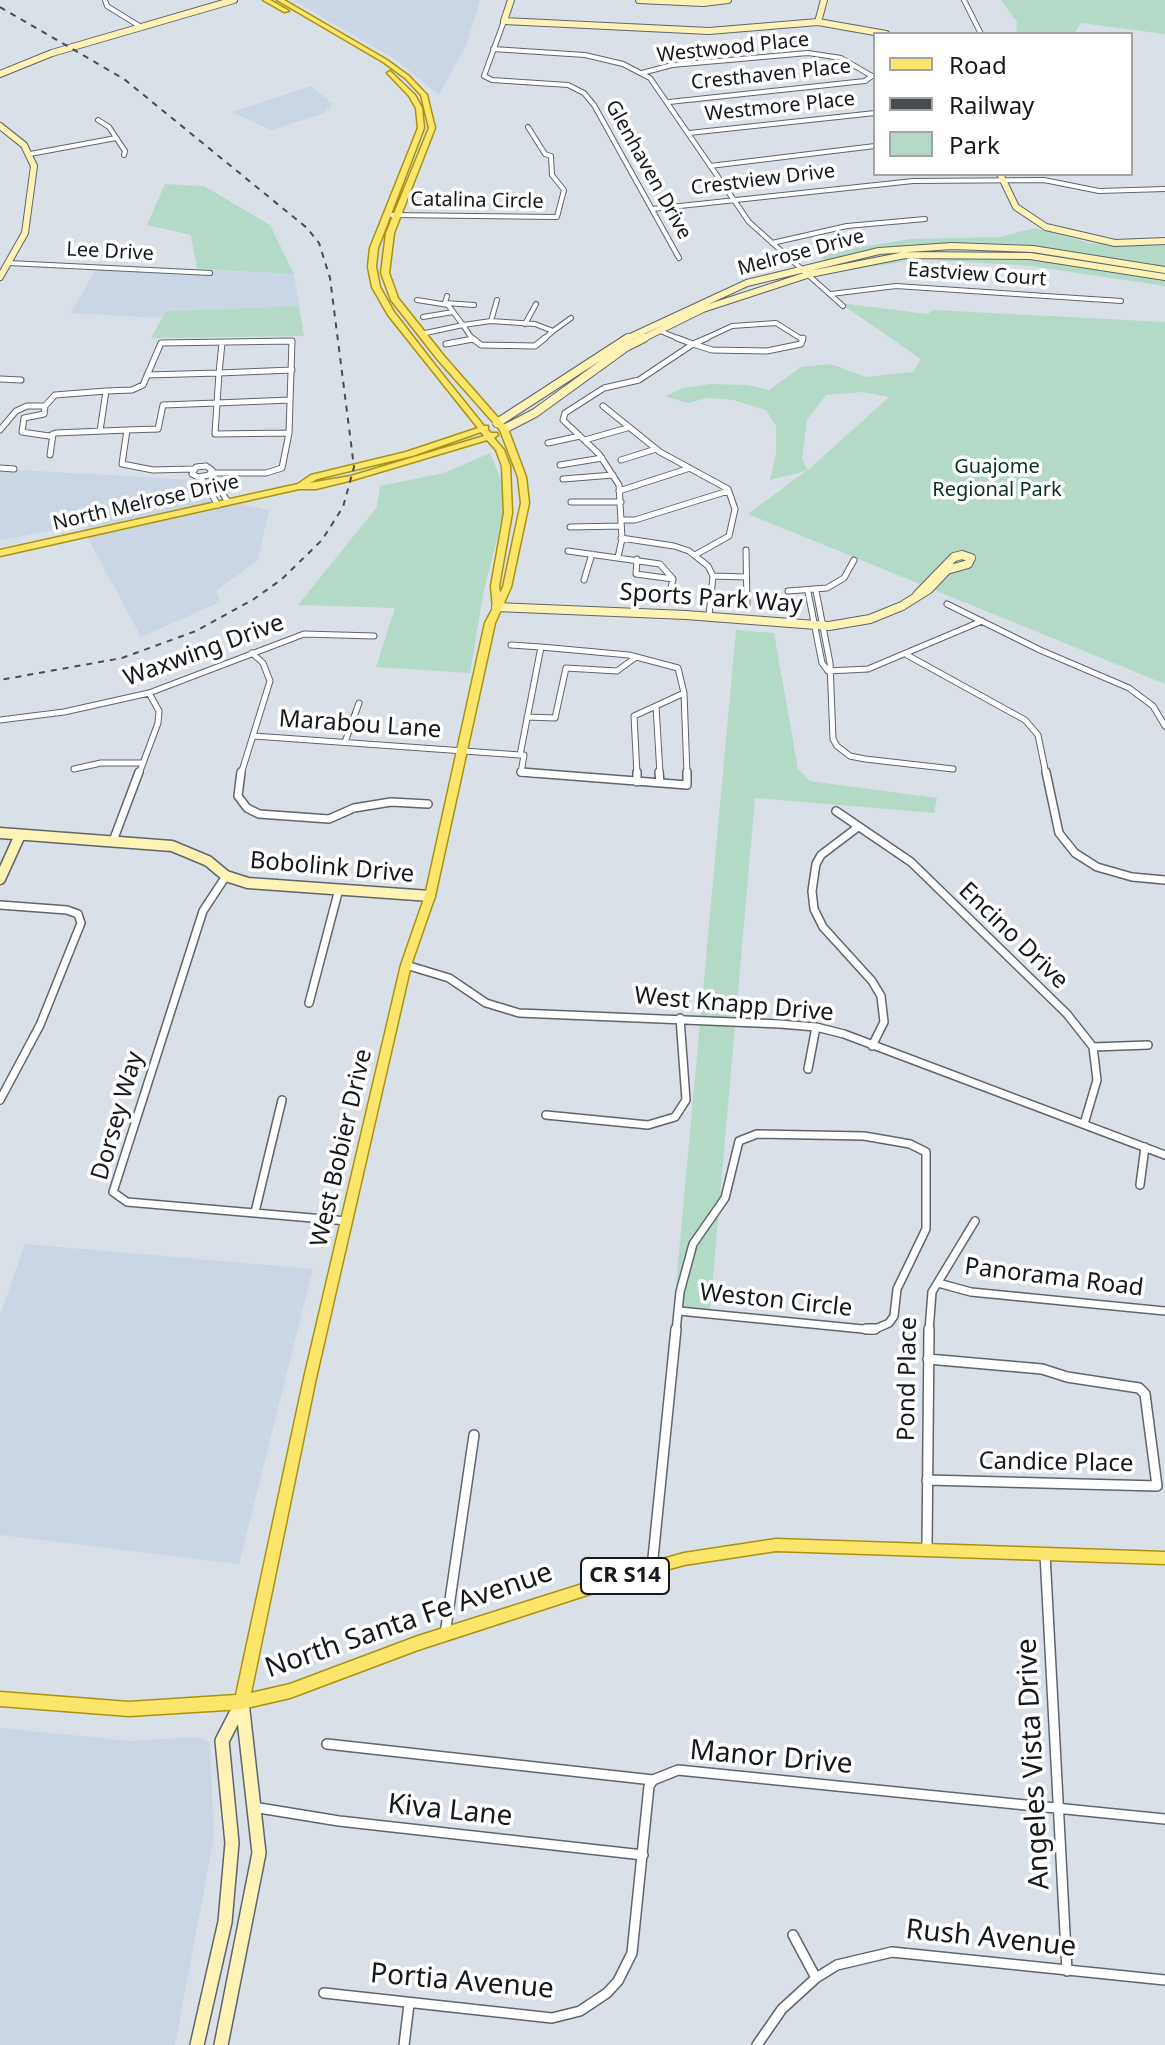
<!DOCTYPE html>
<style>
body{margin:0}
#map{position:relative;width:1165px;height:2045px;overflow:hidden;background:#d9e0e8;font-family:"Noto Sans",sans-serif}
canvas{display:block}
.legend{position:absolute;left:873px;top:32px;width:260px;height:144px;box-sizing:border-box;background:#fff;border:2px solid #a2a3a4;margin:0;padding:10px 14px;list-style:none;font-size:24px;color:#16181b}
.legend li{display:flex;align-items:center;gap:16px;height:40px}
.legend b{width:40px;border:2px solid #a2a3a4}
</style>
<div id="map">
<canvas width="1165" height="2045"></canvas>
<ul class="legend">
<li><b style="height:10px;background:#fce56b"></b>Road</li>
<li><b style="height:10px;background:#494c51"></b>Railway</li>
<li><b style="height:22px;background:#b3dac7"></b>Park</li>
</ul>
</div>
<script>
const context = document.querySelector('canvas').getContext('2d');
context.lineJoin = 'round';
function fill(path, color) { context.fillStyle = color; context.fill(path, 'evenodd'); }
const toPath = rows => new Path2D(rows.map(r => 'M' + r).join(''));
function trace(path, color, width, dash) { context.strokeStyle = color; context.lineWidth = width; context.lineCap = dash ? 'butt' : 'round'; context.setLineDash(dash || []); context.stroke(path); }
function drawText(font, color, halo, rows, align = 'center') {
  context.font = font + ' "Noto Sans",sans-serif'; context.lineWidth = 7; context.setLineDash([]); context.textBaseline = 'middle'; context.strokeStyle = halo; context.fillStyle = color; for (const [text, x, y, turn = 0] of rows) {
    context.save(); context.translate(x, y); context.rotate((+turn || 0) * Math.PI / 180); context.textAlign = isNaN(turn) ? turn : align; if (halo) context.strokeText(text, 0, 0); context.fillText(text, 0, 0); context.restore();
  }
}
fill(toPath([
 [293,0,480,0,467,43,439,95,396,60],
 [311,86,333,104,324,113,271,130,232,112],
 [98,265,294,274,299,306,166,311,161,318,71,313],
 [0,469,195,480,205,496,269,510,258,560,216,591,220,602,141,637,81,525,0,540],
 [25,1244,313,1269,239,1564,0,1535,0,1315],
 [0,1728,130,1741,198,1737,210,1742,214,1837,175,2045,0,2045]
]), '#cad6e4');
fill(toPath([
 [1001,0,1165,0,1165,34,1081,23,1074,34,1016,34,1017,22],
 [165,184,204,186,270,225,294,274,197,269,191,235,147,225],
 [1035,228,1089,243,1127,246,1165,245,1165,286,1031,266,921,259,837,272,818,254,910,239,1000,237],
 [840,303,928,314,933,310,1165,322,1165,684,748,514,806,471,770,480,776,453,776,426,766,410,733,400,707,398,688,403,665,396,684,388,710,384,748,385,769,390,801,367,830,364,866,377,913,372,921,359],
 [863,392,889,397,808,470,802,459,807,420,826,395],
 [299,306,304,336,151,338,166,311],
 [490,453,503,484,503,515,483,595,470,673,376,667,395,608,298,605,377,507,380,486,444,473],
 [736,630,774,633,798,769,810,781,937,798,934,813,755,798,710,1311,674,1307]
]), '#b3dac7');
const streetFar3 = toPath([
 [105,0,107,6,141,27],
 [964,0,981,34],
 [504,21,484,76,492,80,568,85,584,93,594,105,679,258],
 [493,49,585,55,623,64,650,78,749,222,843,306],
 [642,73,672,65,808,53,841,58,872,76,865,81,669,102],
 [98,120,109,127,125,151,124,155],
 [689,133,875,113],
 [30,154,116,138],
 [710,166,875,146],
 [652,209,913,181,1044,180,1099,191,1165,189],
 [392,215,557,217,564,190,552,175,551,156,545,154,528,127],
 [772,243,847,226,925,219],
 [9,263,210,273],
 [831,294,896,286,1121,301],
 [447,296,445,303,474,305],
 [417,300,448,305,463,325],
 [423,317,453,312],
 [491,321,497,300],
 [525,324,536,304],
 [463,325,491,321,535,324,553,331,543,340],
 [463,325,473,340],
 [658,330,682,340],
 [553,331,571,318],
 [421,334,463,325],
 [469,340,473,339],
 [702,340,732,326,776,323,803,340]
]);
const streetFar2 = toPath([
 [472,338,481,345,535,346,545,338],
 [677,338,693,344],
 [222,343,219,373,292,370],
 [446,344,473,339],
 [693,344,712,350,767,351,801,344,803,338],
 [693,344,707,338],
 [0,379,21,380],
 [106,391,132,390,143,385,161,343,292,341,289,433,282,468,266,473,211,473],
 [603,406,660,452,728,489,735,509,729,536,695,555],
 [0,430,16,411,27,406,45,406],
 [127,430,158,429,163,405,217,403,219,373,147,375],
 [100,431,106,391,55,395,45,406,44,414,24,418,22,432,49,436,56,433,127,430,122,464,153,470,193,469],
 [289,433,215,434,217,403,290,400],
 [585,440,627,428],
 [548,443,580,436],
 [50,455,53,434],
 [621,460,656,449],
 [560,465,602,458],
 [206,466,212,470,209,475,198,477,192,474,196,467,206,466],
 [0,468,14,469],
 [210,474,228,502],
 [201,477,218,505],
 [563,479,613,475],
 [619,491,690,468],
 [571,502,621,502],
 [621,520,635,520,728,491],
 [570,527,621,526],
 [621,538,674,546,689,551,708,566,713,576,709,616],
 [746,550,747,607],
 [568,551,660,564,673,579,670,592],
 [618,557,622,539,619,485,599,454,563,420,565,413,604,388,639,380,693,344],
 [637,559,636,574,673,579],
 [713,576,746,577],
 [584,580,592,554],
 [788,591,827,588,844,578,854,560],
 [816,591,830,663,833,739,837,746,850,756,865,759,953,769],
 [808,592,822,663,828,671],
 [947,604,1040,650,1129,688,1153,706,1165,726],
 [511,645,541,647],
 [541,647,629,655,678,668,684,693,687,774],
 [907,655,1025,720,1038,735,1046,774],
 [828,671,868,669,982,621],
 [527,717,555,718,566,668,617,671,636,657],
 [0,720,64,712,149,693,304,634,374,636],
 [254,736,520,755],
 [345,742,359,703],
 [74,769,101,763,142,763],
 [139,774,158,723,159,711,149,693],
 [241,774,270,681,263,663,252,653],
 [536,774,521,773,524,755,520,755,541,647],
 [637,774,634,716,656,706],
 [660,774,656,706,684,693]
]);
const streetFar1 = toPath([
 [241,772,238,796,247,808,259,814,329,819,354,808,391,802,428,804],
 [521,772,687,785,687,772],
 [637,772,637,782],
 [659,772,660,783],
 [1046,772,1059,833,1075,853,1097,867,1132,877,1165,880],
 [836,811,911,862,1067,1014,1093,1047,1097,1080,1084,1124],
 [858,827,821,855,816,864,812,891,814,909,823,927,872,981,881,996,884,1022,872,1046],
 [113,841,139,772],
 [226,876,203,911,113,1192,127,1202,347,1221],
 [0,905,67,910,78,914],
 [406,965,449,978,486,1003,519,1013,780,1024,816,1027,844,1034,1165,1155],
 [309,1003,339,889],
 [1093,1047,1148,1045],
 [808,1069,816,1027],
 [0,1100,40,1025,81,923,78,914],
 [546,1115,648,1125,675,1117,686,1100,680,1018],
 [1140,1185,1145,1147],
 [255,1212,282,1100],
 [938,1283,971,1292,1165,1311],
 [676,1331,680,1292,693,1244,725,1198,739,1141,757,1134,864,1136,910,1144,926,1152,926,1229,897,1289,894,1316,889,1323,873,1330,679,1311],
 [929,1331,932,1292,975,1221]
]);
const street = toPath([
 [866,1329,875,1329],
 [927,1480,1157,1486,1145,1394,1139,1388,1067,1377,1042,1369,928,1359],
 [927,1549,929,1329],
 [1045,1554,1067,1971],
 [652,1568,676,1329],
 [445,1634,474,1435],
 [327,1744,653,1780,678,1770,1165,1819],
 [253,1807,339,1821,643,1855],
 [793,1935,816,1978],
 [324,1993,552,2018,580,2011,607,1993,618,1981,632,1953,649,1786,653,1780],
 [404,2045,409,2004],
 [757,2045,782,2009,816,1978,837,1965,892,1952,1165,1980]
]);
const secondaryFar3 = toPath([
 [511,0,504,21,709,31,818,22,886,34],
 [639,0,703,3,728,0],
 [818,22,824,0],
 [0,74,52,53,234,0],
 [0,126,24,145,34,166,25,233,0,277],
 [1000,174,1016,207,1046,227,1115,243,1165,241],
 [624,340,747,283,879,251,952,246,1033,249,1165,270],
 [640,340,703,309,810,274,905,255,1030,256,1165,277]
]);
const secondaryFar2 = toPath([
 [497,423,628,338],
 [504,429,535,413,626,347,644,338],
 [496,607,686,615,829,626,870,619,902,606,929,589,947,570,968,564,971,558,962,555,954,557,917,595]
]);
const secondaryFar1 = toPath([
 [0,833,172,846,208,861,226,876,248,883,430,896],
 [0,879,20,835]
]);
const secondary = toPath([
 [197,2045,225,1922,232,1843,222,1741,242,1702],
 [221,2045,259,1853,242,1702]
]);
const primary = toPath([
 [263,0,270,0,289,11,284,12,263,0],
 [277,0,284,0,387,60,409,76,427,95,435,128,394,233,389,273,398,298,444,356,508,429,526,477,529,503,511,587,495,623,435,896,411,965,316,1378,251,1693,290,1684,418,1636,652,1562,684,1553,776,1539,1165,1552,1165,1564,776,1551,684,1565,652,1574,418,1650,290,1698,242,1709,129,1716,0,1706,0,1692,129,1702,236,1695,304,1378,401,965,425,896,485,623,493,608,491,586,504,513,502,466,496,450,487,440,353,480,316,489,299,489,0,556,0,550,298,484,311,475,406,452,478,428,388,315,372,287,368,267,370,248,418,128,416,108,409,96,388,74,387,73,390,71,415,95,422,108,424,128,378,248,376,267,380,287,394,312,435,365,484,426,488,426,488,430,491,433,497,433,498,435,494,438,504,450,510,466,512,513,499,586,500,593,503,587,521,503,518,477,500,430,438,360,391,300,381,273,386,233,429,128,421,95,405,78,383,62,277,0],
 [481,432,484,436,351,476,310,483,317,479,412,456,481,432]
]);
trace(streetFar3, '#5f656c', 6);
trace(streetFar2, '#5f656c', 7);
trace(streetFar1, '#5f656c', 10);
trace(street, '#5f656c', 12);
trace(secondaryFar3, '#5f656c', 8);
trace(secondaryFar2, '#5f656c', 10);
trace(secondaryFar1, '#5f656c', 13);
trace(secondary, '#5f656c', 16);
trace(primary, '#aa920f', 3);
trace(streetFar3, '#fff', 4);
trace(streetFar2, '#fff', 5);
trace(streetFar1, '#fff', 7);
trace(street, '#fff', 9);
trace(secondaryFar3, '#fef2b5', 6);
trace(secondaryFar2, '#fef2b5', 8);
trace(secondaryFar1, '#fef2b5', 10);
trace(secondary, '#fef2b5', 13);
fill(primary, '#fce56b');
trace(toPath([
 [0,7,124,79,307,228,319,243,330,278,354,467,343,507,322,540,282,579,254,599,196,631,122,658,0,680]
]), '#494c51', 2, [6, 6]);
drawText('20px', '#16181b', '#fff', [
 ["Westwood Place",733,48,-6],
 ["Cresthaven Place",771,75,-6],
 ["Westmore Place",780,107,-6],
 ["Glenhaven Drive",648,170,61],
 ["Crestview Drive",763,180,-7],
 ["Catalina Circle",477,201,1],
 ["Lee Drive",110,252,3],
 ["Melrose Drive",801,253,-15],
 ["Eastview Court",977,275,4],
 ["North Melrose Drive",146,503,-13]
]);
drawText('20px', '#053122', '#fff', [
 ["Guajome",997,467],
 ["Regional Park",997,490]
]);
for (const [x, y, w] of [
 [625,1576,88]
]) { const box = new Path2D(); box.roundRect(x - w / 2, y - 18, w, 36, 6); context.fillStyle = '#fff'; context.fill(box); trace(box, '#16181b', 2); }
drawText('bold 22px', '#16181b', null, [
 ["CR S14",625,1576]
]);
drawText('24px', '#16181b', '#fff', [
 ["Sports Park Way",711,599,4],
 ["Waxwing Drive",204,651,-20],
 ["Marabou Lane",360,725,4],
 ["Bobolink Drive",332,868,5],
 ["Encino Drive",1013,936,44],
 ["West Knapp Drive",734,1005,5],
 ["Dorsey Way",118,1116,-74],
 ["West Bobier Drive",342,1148,-77],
 ["Panorama Road",1054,1278,7],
 ["Weston Circle",776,1301,6],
 ["Pond Place",908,1379,-89],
 ["Candice Place",1056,1463,1]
]);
drawText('28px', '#16181b', '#fff', [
 ["North Santa Fe Avenue",409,1621,-19],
 ["Manor Drive",771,1758,5],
 ["Angeles Vista Drive",1034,1764,-93],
 ["Kiva Lane",450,1811,6],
 ["Rush Avenue",991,1939,6],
 ["Portia Avenue",462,1982,5]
]);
</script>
